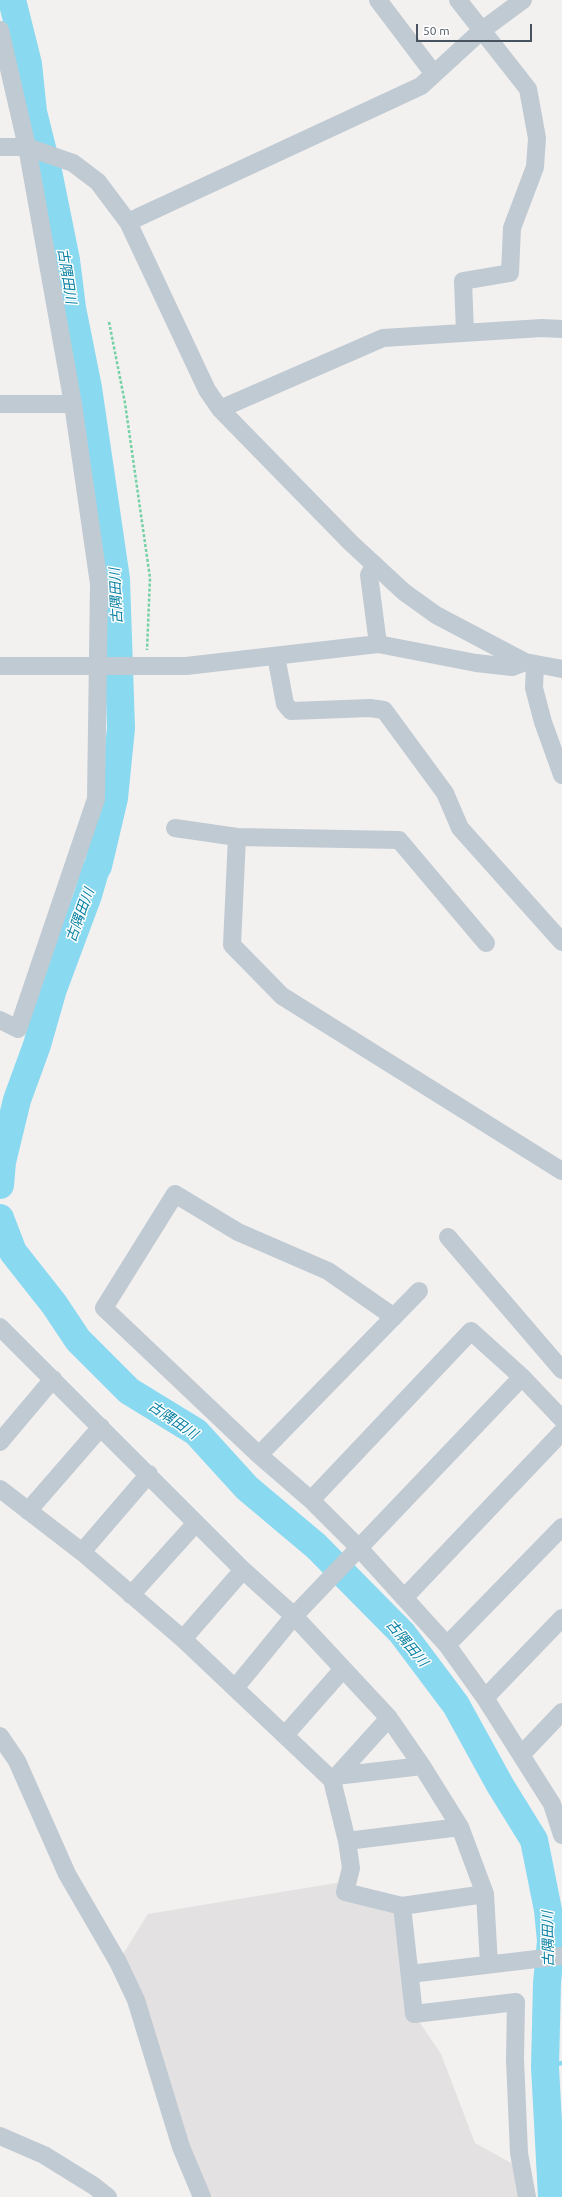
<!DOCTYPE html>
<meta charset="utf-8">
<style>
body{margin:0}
#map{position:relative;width:562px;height:2197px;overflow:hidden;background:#f3f0f0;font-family:Ubuntu,sans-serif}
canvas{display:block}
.scale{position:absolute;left:416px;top:24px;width:116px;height:18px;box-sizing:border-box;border:2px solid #47535e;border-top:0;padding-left:5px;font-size:12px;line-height:14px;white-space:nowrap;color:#47535e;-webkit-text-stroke:3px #fff;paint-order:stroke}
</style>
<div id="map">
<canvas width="562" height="2197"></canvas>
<div class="scale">50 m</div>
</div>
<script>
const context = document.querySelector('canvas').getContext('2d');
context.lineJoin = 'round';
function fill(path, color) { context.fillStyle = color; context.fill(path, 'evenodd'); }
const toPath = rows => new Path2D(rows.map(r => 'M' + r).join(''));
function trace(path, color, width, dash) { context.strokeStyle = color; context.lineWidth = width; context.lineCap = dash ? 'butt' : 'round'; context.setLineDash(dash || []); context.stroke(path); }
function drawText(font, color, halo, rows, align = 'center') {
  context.font = font + ' Ubuntu,"Noto Sans JP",sans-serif'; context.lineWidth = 3; context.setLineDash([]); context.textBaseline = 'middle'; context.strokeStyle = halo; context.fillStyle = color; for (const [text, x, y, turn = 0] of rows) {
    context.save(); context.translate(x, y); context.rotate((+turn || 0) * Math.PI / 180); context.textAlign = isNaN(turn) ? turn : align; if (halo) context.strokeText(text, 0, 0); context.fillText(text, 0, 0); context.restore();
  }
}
fill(toPath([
 [348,1881,345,1892,402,1906,414,2014,441,2054,475,2143,522,2169,527,2197,202,2197,118,1962,148,1914]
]), '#e4e1e2');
trace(toPath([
 [0,1236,13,1252],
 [545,2067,562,2063]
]), '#89d9f0', 4.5);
trace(toPath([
 [0,1185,2,1162,17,1100,37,1045,53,989,88,895,95,871,98,866,114,798,121,728,116,579,88,388,72,308,66,260,49,176,33,112,28,64,12,0],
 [0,1218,13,1252,54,1304,78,1340,129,1391,196,1432,247,1488,316,1546,402,1633,456,1705,500,1785,534,1840,548,1910,551,1941,547,1983,545,2067,552,2197]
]), '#89d9f0', 28);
trace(toPath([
 [109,322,125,403,150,578,147,650]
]), '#74d1a4', 2.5, [3, 2]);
trace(toPath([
 [378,0,434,74],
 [458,0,528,89,537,138,535,167,512,228,510,273,463,281,465,332],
 [0,30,27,147,73,404,99,584,96,799,18,1029,0,1020],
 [0,147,27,147,73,163,98,182,128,222,207,390,220,409,351,543,404,592,436,615,525,662,562,669],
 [128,222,421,86,481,31,523,0],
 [0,404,73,404],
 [220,409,383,338,542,328,562,329],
 [378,644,476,663,512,667,525,662],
 [276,656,285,704,291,711,370,708,384,710,445,793,460,828,562,942],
 [535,664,534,688,543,722,562,775],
 [0,666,186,666,378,644,369,575,375,565],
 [175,828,237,837,399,840,486,943],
 [237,837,232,945,282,996,562,1171],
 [448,1237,562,1370],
 [394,1317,328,1271,238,1232,175,1194,104,1308,259,1455,311,1500,359,1548,447,1645,485,1698,552,1804,562,1835],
 [0,1327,243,1570,294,1616,389,1718,422,1766,460,1827,485,1894],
 [0,1442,53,1379],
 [259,1455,419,1291],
 [0,1489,82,1552,183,1639,332,1780,347,1841,351,1868,345,1892,402,1906,414,2014,516,2002,515,2059,519,2153,527,2197],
 [311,1500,471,1331,522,1377,562,1419],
 [28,1511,101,1427],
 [82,1552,149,1474],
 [131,1595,196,1523],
 [404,1598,562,1432],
 [183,1639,243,1570],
 [447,1645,562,1527],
 [235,1688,294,1616,522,1377],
 [485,1698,562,1618],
 [285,1735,343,1669],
 [0,1736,17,1761,67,1874,118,1962,136,2000,181,2147,202,2197],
 [521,1755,562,1712],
 [336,1776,422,1766],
 [333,1780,389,1718],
 [347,1841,460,1827],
 [402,1906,485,1894,489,1964],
 [410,1974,562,1956],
 [0,2136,44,2155,94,2186,108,2197]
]), '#c0cad2', 18);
drawText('italic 14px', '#0880a2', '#fff', [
 ["古隅田川",67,276,81],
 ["古隅田川",116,596,-93],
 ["古隅田川",80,915,-70],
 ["古隅田川",173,1420,34],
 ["古隅田川",407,1643,50],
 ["古隅田川",548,1939,-91]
]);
</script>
